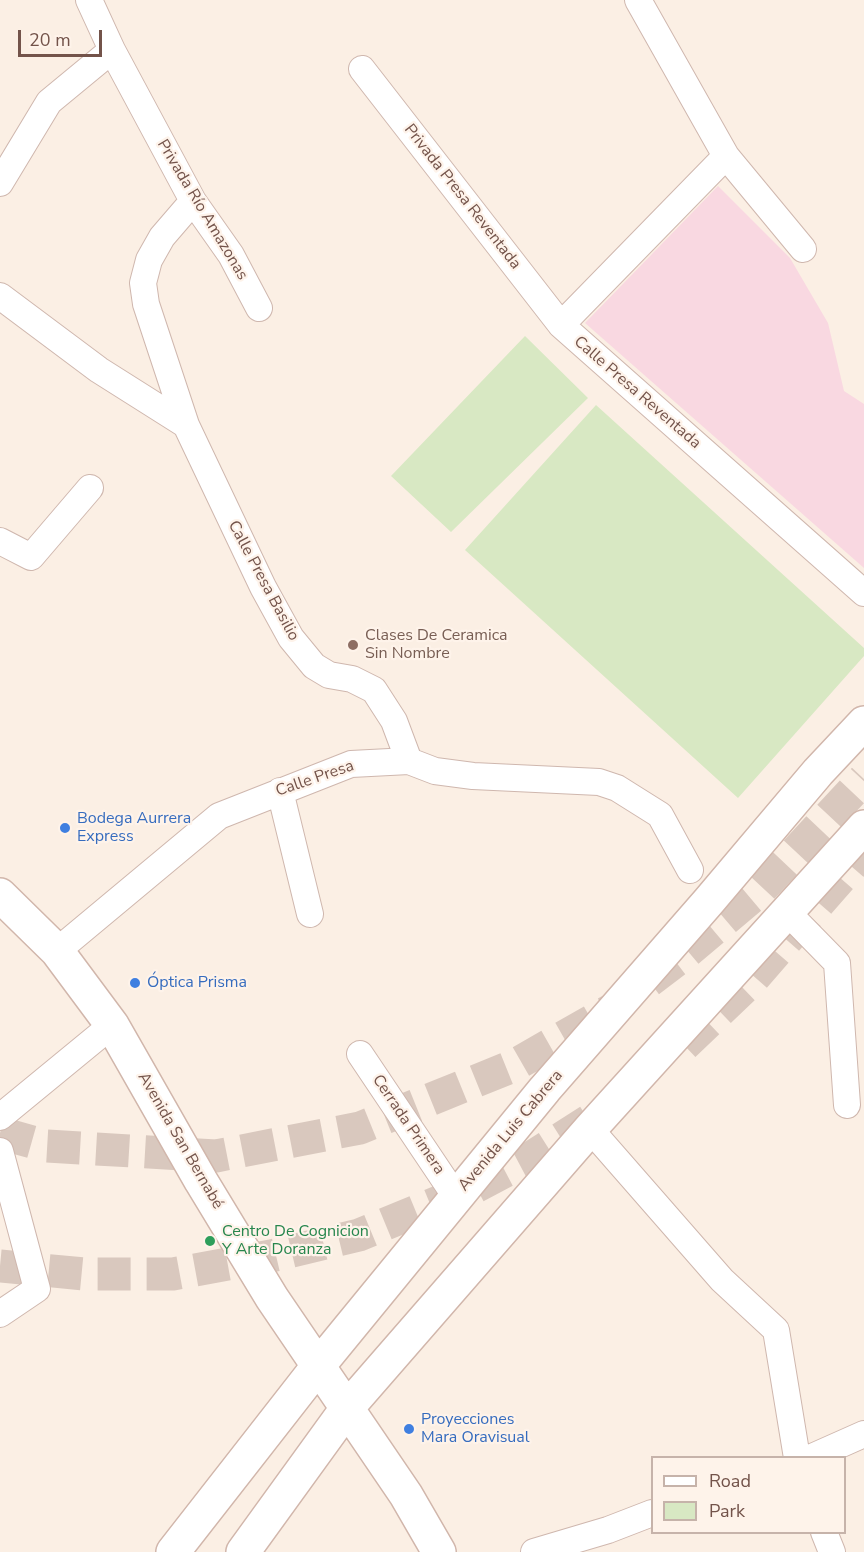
<!DOCTYPE html>
<meta charset="utf-8">
<style>
body{margin:0}
#map{position:relative;width:864px;height:1552px;overflow:hidden;background:#fbefe4;font-family:"Nunito Sans",sans-serif}
canvas{display:block}
.legend{position:absolute;left:651px;top:1456px;width:195px;height:78px;box-sizing:border-box;background:#fef3ea;border:2px solid #c6b3aa;margin:0;padding:8px 10px;list-style:none;font-size:18px;color:#73534a}
.legend li{display:flex;align-items:center;gap:12px;height:30px}
.legend b{width:30px;border:2px solid #c6b3aa}
.scale{position:absolute;left:18px;top:30px;width:84px;height:27px;box-sizing:border-box;border:3px solid #73534a;border-top:0;padding-left:8px;font-size:18px;line-height:21px;white-space:nowrap;color:#73534a;-webkit-text-stroke:4px #fef3ea;paint-order:stroke}
</style>
<div id="map">
<canvas width="864" height="1552"></canvas>
<ul class="legend">
<li><b style="height:8px;background:#fff"></b>Road</li>
<li><b style="height:16px;background:#d8e8c3"></b>Park</li>
</ul>
<div class="scale">20 m</div>
</div>
<script>
const context = document.querySelector('canvas').getContext('2d');
context.lineJoin = 'round';
function fill(path, color) { context.fillStyle = color; context.fill(path, 'evenodd'); }
const toPath = rows => new Path2D(rows.map(r => 'M' + r).join(''));
function trace(path, color, width, dash) { context.strokeStyle = color; context.lineWidth = width; context.lineCap = dash ? 'butt' : 'round'; context.setLineDash(dash || []); context.stroke(path); }
function drawText(font, color, halo, rows, align = 'center') {
  context.font = font + ' "Nunito Sans",sans-serif'; context.lineWidth = 4.5; context.setLineDash([]); context.textBaseline = 'middle'; context.strokeStyle = halo; context.fillStyle = color; for (const [text, x, y, turn = 0] of rows) {
    context.save(); context.translate(x, y); context.rotate((+turn || 0) * Math.PI / 180); context.textAlign = isNaN(turn) ? turn : align; if (halo) context.strokeText(text, 0, 0); context.fillText(text, 0, 0); context.restore();
  }
}
fill(toPath([
 [718,186,790,258,828,323,844,391,864,404,864,568,585,323]
]), '#f9d8e1');
fill(toPath([
 [525,336,588,398,451,532,391,476],
 [596,405,864,648,864,656,738,798,465,550]
]), '#d8e8c3');
trace(toPath([
 [649,981,682,956,759,891,864,779],
 [684,1045,750,982,864,851],
 [0,1133,46,1146,216,1156,360,1128,513,1066,611,1010],
 [0,1266,84,1274,173,1274,271,1256,359,1235,475,1187,532,1157,595,1117]
]), '#d9c8be', 33, [33, 16]);
const street = toPath([
 [89,0,112,50,193,201,231,255,259,308],
 [638,0,726,156,803,249],
 [362,69,561,325,864,593],
 [0,183,49,102,112,50],
 [0,296,99,370,186,425,263,587,291,638,314,666,329,675,352,679,374,690,394,721,409,761],
 [561,325,726,156],
 [186,425,146,304,143,283,149,260,162,237,193,201],
 [0,541,31,557,90,488],
 [280,791,310,914],
 [787,912,837,963,847,1105],
 [57,951,219,816,351,764,409,761,435,771,473,776,599,782,617,788,660,815,690,870],
 [360,1054,456,1197],
 [0,1117,112,1025],
 [590,1129,722,1280,776,1330,797,1458],
 [0,1151,37,1289,0,1314],
 [810,1458,864,1434],
 [824,1532,832,1552],
 [534,1552,608,1530,652,1513]
]);
const secondary = toPath([
 [0,895,57,951,112,1025,201,1181,272,1298,406,1495,439,1552],
 [173,1552,319,1365,545,1089,709,901,818,772,864,723],
 [243,1552,348,1407,590,1129,864,827]
]);
trace(street, '#cfb7ae', 28);
trace(secondary, '#d1b6ab', 36);
trace(street, '#fff', 26);
trace(secondary, '#fff', 33);
for (const [x, y, r, color] of [
 [353,645,6,"#8d6e63"],
 [65,828,6,"#3f7fe0"],
 [135,983,6,"#3f7fe0"],
 [210,1241,6,"#2e9e5b"],
 [409,1429,6,"#3f7fe0"]
]) { const dot = new Path2D(); dot.arc(x, y, r, 0, 2 * Math.PI); context.fillStyle = color; context.fill(dot); trace(dot, '#fef3ea', 2); }
drawText('16px', '#73534a', '#fef3ea', [
 ["Privada Presa Reventada",462,197,52],
 ["Privada Río Amazonas",202,210,59],
 ["Calle Presa Reventada",637,393,41],
 ["Calle Presa Basilio",263,581,62],
 ["Calle Presa",315,779,-19],
 ["Cerrada Primera",408,1125,56],
 ["Avenida Luis Cabrera",511,1131,-50],
 ["Avenida San Bernabé",180,1141,60]
]);
drawText('16px', '#785e54', '#fef3ea', [
 ["Clases De Ceramica",365,636],
 ["Sin Nombre",365,654]
], 'left');
drawText('16px', '#366cbe', '#fef3ea', [
 ["Bodega Aurrera",77,819],
 ["Express",77,837],
 ["Óptica Prisma",147,983],
 ["Proyecciones",421,1420],
 ["Mara Oravisual",421,1438]
], 'left');
drawText('16px', '#27864d', '#fef3ea', [
 ["Centro De Cognicion",222,1232],
 ["Y Arte Doranza",222,1250]
], 'left');
</script>
